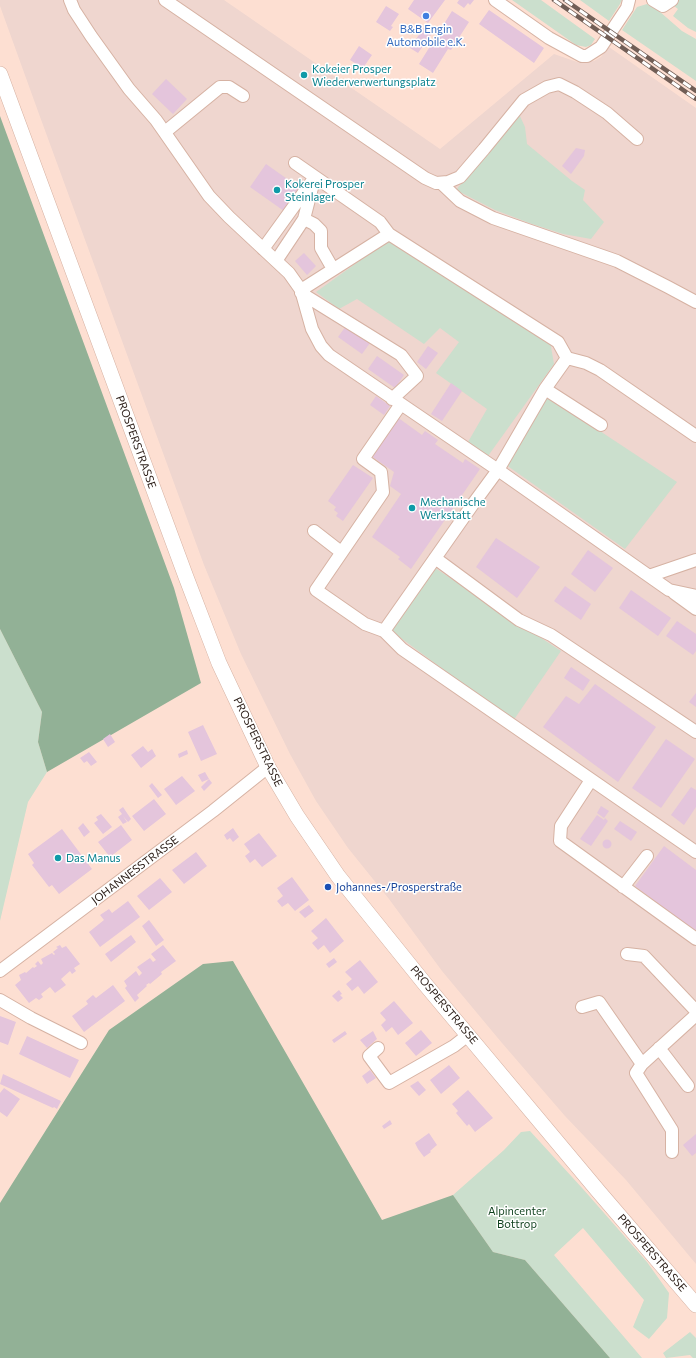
<!DOCTYPE html>
<meta charset="utf-8">
<style>
body{margin:0}
canvas{display:block;background:#fddfd2}
</style>
<canvas width="696" height="1358"></canvas>
<script>
const context = document.querySelector('canvas').getContext('2d');
context.lineJoin = 'round';
function fill(path, color) { context.fillStyle = color; context.fill(path, 'evenodd'); }
const toPath = rows => new Path2D(rows.map(r => 'M' + r).join(''));
function trace(path, color, width, dash) { context.strokeStyle = color; context.lineWidth = width; context.lineCap = dash ? 'butt' : 'round'; context.setLineDash(dash || []); context.stroke(path); }
function drawText(font, color, halo, rows, align = 'center') {
  context.font = font + ' Commissioner,sans-serif'; context.lineWidth = 3; context.setLineDash([]); context.textBaseline = 'middle'; context.strokeStyle = halo; context.fillStyle = color; for (const [text, x, y, turn = 0] of rows) {
    context.save(); context.translate(x, y); context.rotate((+turn || 0) * Math.PI / 180); context.textAlign = isNaN(turn) ? turn : align; if (halo) context.strokeText(text, 0, 0); context.fillText(text, 0, 0); context.restore();
  }
}
fill(toPath([
 [0,0,224,0,440,149,554,54,580,63,594,61,601,57,609,47,696,108,696,1264,626,1180,565,1116,502,1043,442,971,389,899,348,848,316,801,290,754,241,654,204,565,39,114,0,6]
]), '#efd6cf');
fill(toPath([
 [512,0,541,0,595,39,591,45,586,47,576,45],
 [580,0,622,0,620,4,609,21],
 [666,0,696,0,696,32,688,28,673,16,678,9],
 [647,4,659,11,682,31,696,39,696,81,622,30,637,7],
 [519,114,525,127,527,144,572,181,585,190,583,200,604,222,591,239,563,234,532,224,495,210,456,190],
 [390,239,550,341,554,364,488,456,468,442,487,409,436,373,459,342,440,328,424,344,357,299,339,309,316,292],
 [547,396,677,482,625,549,502,462],
 [432,566,561,651,513,721,390,630],
 [0,629,42,712,38,742,47,772,28,802,0,921],
 [530,1131,583,1189,647,1262,669,1293,667,1318,649,1339,633,1327,644,1300,583,1228,554,1255,642,1358,610,1358,525,1260,493,1252,453,1195,504,1150,521,1132],
 [690,1332,696,1338,696,1358,693,1358,690,1355,666,1358,663,1353]
]), '#cbdfcd');
fill(toPath([
 [0,116,174,588,201,683,47,772,38,742,42,712,0,629],
 [233,961,382,1220,453,1195,493,1252,525,1260,610,1358,0,1358,0,1203,109,1030,203,964]
]), '#92b196');
fill(toPath([
 [414,0,445,0,428,23,408,9],
 [459,0,474,0,470,5,468,3,464,8,457,3],
 [386,6,399,14,391,26,393,27,390,31,376,22],
 [489,10,544,48,534,63,479,24],
 [452,11,469,22,451,50,448,49,433,73,419,64],
 [425,26,433,32,418,53,410,48],
 [359,46,372,55,363,68,350,60],
 [166,79,187,99,173,114,152,94],
 [576,148,585,150,584,156,571,174,562,166],
 [266,164,300,188,284,211,250,187],
 [304,253,316,266,307,275,295,261],
 [346,326,370,343,362,354,338,337],
 [428,346,438,353,426,369,417,362],
 [377,356,404,375,395,388,368,369],
 [451,383,462,391,442,421,431,414],
 [376,396,390,406,384,415,370,405],
 [397,417,422,435,425,431,438,440,435,444,463,463,465,459,480,469,411,569,398,559,400,557,372,537,401,494,390,486,394,472,370,455],
 [353,465,373,478,343,521,336,516,338,513,334,510,336,507,328,501],
 [496,538,540,567,517,598,476,567],
 [588,550,613,568,595,592,571,574],
 [565,586,591,604,581,620,554,601],
 [631,590,671,618,658,636,619,608],
 [677,621,696,634,696,651,693,655,666,636],
 [571,667,590,680,583,691,564,678],
 [595,684,656,727,618,782,543,727,566,696,579,704],
 [696,693,696,707,689,702],
 [203,725,217,754,201,761,188,732],
 [110,734,115,742,108,747,103,739],
 [666,739,695,759,661,808,632,788],
 [143,746,148,752,152,749,156,756,141,768,131,755],
 [187,750,188,754,179,758,178,754],
 [89,752,97,762,91,766,87,761,84,763,80,758],
 [205,772,209,779,202,782,198,775],
 [182,776,195,791,176,805,164,789],
 [209,779,212,783,204,791,201,787],
 [152,783,162,795,158,798,149,786],
 [691,787,696,790,696,807,684,825,671,815],
 [154,799,166,814,144,831,132,816],
 [601,806,609,811,604,818,597,813],
 [123,807,131,819,128,822,123,816,127,822,123,824,118,817,122,814,119,810],
 [101,814,112,827,103,834,94,823,98,820,96,817],
 [597,815,604,820,605,818,608,821,591,846,580,839],
 [620,821,637,832,631,841,614,829],
 [83,823,90,832,84,837,78,828],
 [121,825,132,840,110,857,98,842],
 [233,828,239,837,233,842,230,838,227,840,224,835],
 [62,829,92,869,59,894,52,885,49,887,32,865,34,863,28,854],
 [259,833,277,856,262,867,255,859,250,863,245,856,250,852,244,844],
 '602.5 844a4.5 4.5 0 1 1 9 0a4.5 4.5 0 1 1-9 0Z',
 [664,846,696,870,696,932,635,886],
 [196,852,207,866,184,884,172,870],
 [292,877,309,900,295,911,288,903,282,907,277,901,283,896,277,888],
 [160,878,172,892,149,910,137,896],
 [128,901,140,917,100,947,89,932,104,920,100,915,109,909,112,913],
 [309,905,314,911,305,918,299,912],
 [326,918,344,941,330,953,324,945,318,950,312,943,318,938,311,931],
 [149,920,164,940,156,946,142,926],
 [131,935,136,942,111,962,105,954],
 [60,945,62,948,66,946,80,964,74,968,76,971,72,974,70,971,61,979,66,985,55,993,50,987,41,994,43,997,39,1000,36,998,29,1003,15,985,21,980,19,975,25,972,26,973,33,967,34,968,37,966,35,964,38,961,41,965,43,963,41,959,52,953,54,955,55,954,53,952,58,948,56,947],
 [163,945,176,961,161,972,162,974,150,984,149,983,146,985,147,986,137,995,139,998,135,1002,125,988,127,986,124,981,136,971,139,976,142,973,137,967,150,958,153,962,156,960,151,954],
 [334,958,337,962,329,968,326,964],
 [360,960,378,982,364,994,358,986,352,991,346,984,352,979,345,972],
 [113,985,125,1001,84,1032,72,1016,88,1004,86,1001,93,995,96,998],
 [339,990,342,994,340,995,343,998,338,1002,332,996],
 [394,1001,413,1023,398,1035,392,1027,386,1032,381,1025,386,1020,380,1013],
 [0,1016,16,1022,8,1045,0,1042],
 [421,1030,432,1043,416,1056,405,1043],
 [345,1031,347,1034,334,1043,332,1040],
 [373,1031,377,1039,367,1048,360,1040],
 [27,1036,79,1060,70,1078,19,1054],
 [449,1065,460,1078,441,1094,430,1080],
 [370,1070,376,1078,367,1084,362,1076],
 [3,1074,61,1101,57,1109,54,1107,53,1108,0,1084],
 [418,1081,426,1090,419,1096,410,1086],
 [4,1088,20,1099,7,1117,0,1112,0,1093],
 [468,1090,493,1118,475,1132,469,1124,467,1126,456,1113,458,1111,452,1104],
 [390,1120,392,1124,384,1129,382,1126],
 [429,1133,437,1145,430,1151,431,1152,424,1157,418,1149,415,1143],
 [696,1134,696,1153,692,1156,683,1145]
]), '#e4c5dc');
const minor = toPath([
 [70,0,74,10,91,36,129,89,156,120,209,196,229,217,289,273,301,290,312,329,321,346,329,355,498,470,669,590,696,596],
 [165,0,425,178,436,183,448,182,460,177,484,149,524,100,547,87,559,84,575,92,607,113,637,139],
 [495,0,549,38,582,56,587,56,601,47,627,8,629,0],
 [653,0,663,6,672,0],
 [165,132,220,87,229,87,243,96],
 [295,163,380,222,389,234],
 [441,183,460,201,493,218,617,261,668,287,696,302],
 [304,219,313,184],
 [263,249,315,177],
 [276,261,304,219,314,224,321,231,321,248,333,269],
 [301,290,389,234,558,342,567,358,545,389,498,470,473,504,384,631,365,624,316,590,383,492,381,472,363,459,401,404],
 [301,293,401,355,417,376,392,399],
 [567,358,586,363,600,370,696,436],
 [545,389,601,425],
 [314,531,341,552],
 [435,558,519,620,551,635,696,732],
 [649,576,696,560],
 [674,593,696,609],
 [384,631,402,649,696,852],
 [591,780,561,826,560,841,696,939],
 [623,887,647,856],
 [627,954,644,956,696,1011],
 [0,971,213,811,268,767],
 [0,1000,31,1018,81,1043],
 [582,1007,599,1002,642,1064,696,1015],
 [378,1048,369,1056,389,1083,454,1046,468,1035],
 [659,1048,688,1086],
 [642,1064,636,1073,672,1130,672,1152]
]);
const major = toPath([
 [0,74,186,577,219,663,268,767,297,816,338,876,425,984,599,1192,696,1305]
]);
trace(minor, '#d6b2a3', 14);
trace(major, '#d6b2a3', 16);
trace(minor, '#fff', 12);
trace(major, '#fff', 15);
const rail = toPath([
 [554,0,696,99],
 [565,0,696,91]
]);
trace(rail, '#715e56', 4.5);
trace(rail, '#fff', 3, [9]);
for (const [x, y, r, color] of [
 [426,16,4,"#3f7fe0"],
 [304,75,4,"#0f9aa8"],
 [277,190,4,"#0f9aa8"],
 [412,508,4,"#0f9aa8"],
 [58,858,4,"#0f9aa8"],
 [328,887,4,"#1a4fb4"]
]) { const dot = new Path2D(); dot.arc(x, y, r, 0, 2 * Math.PI); context.fillStyle = color; context.fill(dot); trace(dot, '#fff', 1.5); }
drawText('11px', '#366cbe', '#fff', [
 ["B&B Engin",426,29],
 ["Automobile e.K.",426,42]
]);
drawText('11px', '#0d838f', '#fff', [
 ["Kokeier Prosper",312,69],
 ["Wiederverwertungsplatz",312,82],
 ["Kokerei Prosper",285,184],
 ["Steinlager",285,197],
 ["Mechanische",420,502],
 ["Werkstatt",420,515],
 ["Das Manus",66,858]
], 'left');
drawText('11px', '#2a1d17', '#fff', [
 ["PROSPERSTRASSE",136,442,70],
 ["PROSPERSTRASSE",258,742,64],
 ["JOHANNESSTRASSE",135,870,-37],
 ["PROSPERSTRASSE",444,1005,50],
 ["PROSPERSTRASSE",652,1253,49]
]);
drawText('11px', '#164399', '#fff', [
 ["Johannes-/Prosperstraße",336,887]
], 'left');
drawText('11px', '#0c3e1a', '#fff', [
 ["Alpincenter",517,1211],
 ["Bottrop",517,1224]
]);
</script>
